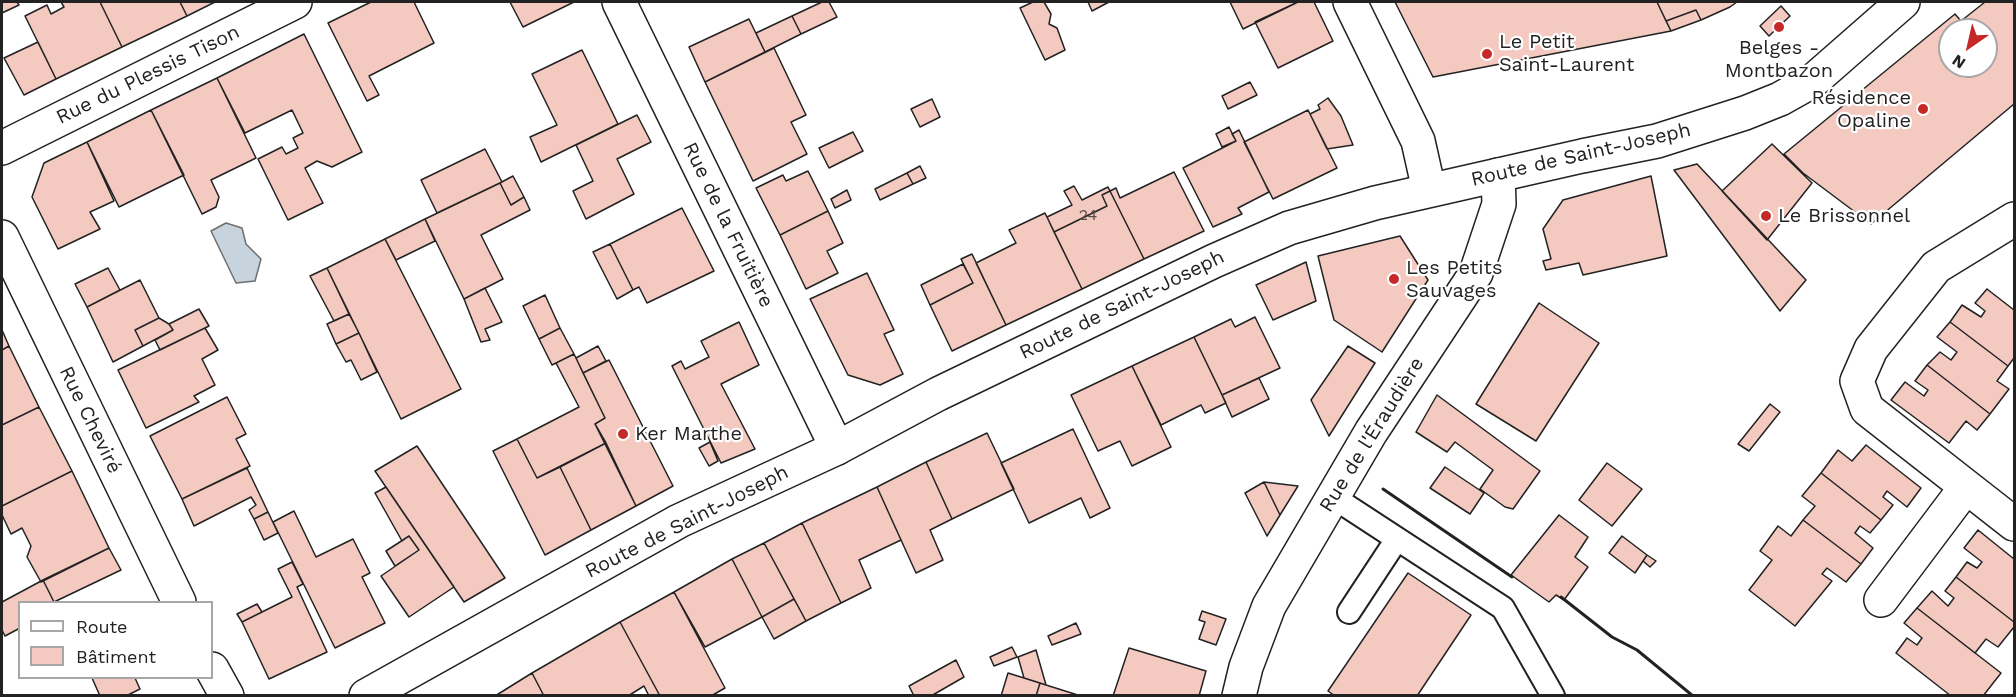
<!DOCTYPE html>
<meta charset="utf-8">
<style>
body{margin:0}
#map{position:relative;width:2016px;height:697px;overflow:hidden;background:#fff;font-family:"Work Sans",sans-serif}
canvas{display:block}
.frame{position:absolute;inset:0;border:3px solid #222;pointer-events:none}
.legend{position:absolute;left:18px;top:601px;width:195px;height:78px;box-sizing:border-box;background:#fff;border:2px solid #a7a7a7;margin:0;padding:8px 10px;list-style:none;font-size:18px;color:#222}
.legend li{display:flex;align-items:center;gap:12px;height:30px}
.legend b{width:30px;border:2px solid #a7a7a7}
.north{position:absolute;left:1938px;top:18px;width:60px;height:60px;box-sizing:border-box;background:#fff;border:2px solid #a7a7a7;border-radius:50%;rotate:214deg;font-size:16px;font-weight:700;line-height:24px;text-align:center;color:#222}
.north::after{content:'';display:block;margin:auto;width:21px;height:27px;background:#c62828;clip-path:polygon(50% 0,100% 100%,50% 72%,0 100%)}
</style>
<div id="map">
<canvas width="2016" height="697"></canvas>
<div class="frame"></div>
<ul class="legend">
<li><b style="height:8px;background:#fff"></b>Route</li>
<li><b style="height:16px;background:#f3c9c0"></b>Bâtiment</li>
</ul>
<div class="north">N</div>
</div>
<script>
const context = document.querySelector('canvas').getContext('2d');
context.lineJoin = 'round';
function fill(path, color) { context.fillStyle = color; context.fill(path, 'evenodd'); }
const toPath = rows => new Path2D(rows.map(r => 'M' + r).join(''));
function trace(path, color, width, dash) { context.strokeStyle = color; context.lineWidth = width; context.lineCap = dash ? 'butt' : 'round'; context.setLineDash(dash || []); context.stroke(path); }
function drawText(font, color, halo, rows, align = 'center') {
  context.font = font + ' "Work Sans",sans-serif'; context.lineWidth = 4.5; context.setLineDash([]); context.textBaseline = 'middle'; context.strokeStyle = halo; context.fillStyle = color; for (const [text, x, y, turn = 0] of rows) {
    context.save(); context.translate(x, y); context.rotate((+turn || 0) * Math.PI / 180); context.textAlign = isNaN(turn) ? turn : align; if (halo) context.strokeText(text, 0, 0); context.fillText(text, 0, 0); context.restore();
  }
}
const water = toPath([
 [226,223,242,228,246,244,261,259,255,281,236,283,211,231,226,223]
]);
fill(water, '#c7d3dd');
trace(water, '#6f6f6f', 1.5);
const building = toPath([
 [2,2,17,2,19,5,2,13,2,2],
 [61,2,100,2,122,47,56,79,25,16,47,5,51,14,64,7,61,2],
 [100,2,180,2,187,16,122,47,100,2],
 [180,2,215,2,187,16,180,2],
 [371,2,414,2,434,43,369,76,379,95,367,101,328,23,371,2],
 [510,2,574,2,523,27,510,2],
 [822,2,829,2,837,17,801,34,792,16,822,2],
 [1033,2,1044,2,1051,14,1049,24,1057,28,1065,50,1045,60,1020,8,1033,2],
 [1088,2,1109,2,1092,11,1088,2],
 [1230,2,1298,2,1243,29,1230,2],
 [1298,2,1314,2,1333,41,1278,68,1255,22,1298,2],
 [1395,2,1657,2,1671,31,1433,77,1395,2],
 [1657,2,1737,2,1730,7,1701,20,1696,10,1666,21,1657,2],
 [1985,2,2014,2,2014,104,1871,224,1803,173,1784,154,1955,14,1961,21,1985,2],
 [1950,30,1986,30,1986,66,1950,66,1950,30],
 [1781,6,1790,16,1769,36,1760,26,1781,6],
 [1696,10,1701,20,1671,31,1666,21,1696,10],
 [792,16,801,34,765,52,756,33,792,16],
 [749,19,765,52,705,82,689,47,749,19],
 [304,34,362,152,332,167,317,161,305,168,323,203,288,220,258,159,282,147,286,154,298,148,293,138,303,133,292,110,245,133,217,78,304,34],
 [38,42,56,79,24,95,4,58,38,42],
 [774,48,806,115,791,122,807,154,753,181,705,82,774,48],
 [582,50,618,124,541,162,530,137,557,125,532,74,582,50],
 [217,78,256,158,211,180,219,197,216,207,202,214,151,110,217,78],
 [1250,82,1257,95,1228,109,1222,96,1250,82],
 [1328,98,1341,116,1353,145,1327,149,1310,114,1320,109,1318,105,1328,98],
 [932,99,940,117,920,127,911,109,932,99],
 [151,110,184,175,119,207,87,142,151,110],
 [1308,110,1337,168,1273,199,1244,142,1308,110],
 [637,115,651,142,617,159,634,194,586,219,573,191,593,181,576,145,637,115],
 [1229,127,1236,141,1222,147,1216,134,1229,127],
 [1239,130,1269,192,1238,208,1242,214,1213,227,1183,168,1236,141,1232,134,1239,130],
 [853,132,863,151,829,168,819,148,853,132],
 [87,142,114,201,90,212,100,229,58,249,32,197,44,163,87,142],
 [1772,144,1812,183,1767,240,1722,191,1772,144],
 [485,149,502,182,437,213,421,180,485,149],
 [1697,164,1806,280,1780,311,1674,170,1697,164],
 [920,166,926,178,913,184,907,173,920,166],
 [808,171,828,211,780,235,756,188,783,175,786,181,808,171],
 [1174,172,1204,231,1144,259,1110,191,1116,188,1120,198,1174,172],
 [907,173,913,184,880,200,875,189,907,173],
 [513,176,524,197,511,205,500,183,513,176],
 [1651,176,1667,256,1583,275,1579,263,1546,270,1543,261,1551,259,1543,229,1563,200,1651,176],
 [500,183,511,205,524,197,530,210,481,235,503,279,464,299,425,219,500,183],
 [1074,186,1082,200,1108,187,1110,191,1102,195,1107,206,1054,232,1047,217,1072,205,1064,191,1074,186],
 [847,190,851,200,835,208,831,199,847,190],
 [1110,191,1144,259,1082,289,1054,232,1107,206,1102,195,1110,191],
 [682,208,714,271,647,303,639,287,633,290,610,244,682,208],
 [828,211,843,243,827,251,838,273,806,289,780,235,828,211],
 [1045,213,1082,289,1006,325,976,263,1016,243,1009,230,1045,213],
 [425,219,435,241,396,260,385,239,425,219],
 [1400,236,1428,280,1382,352,1334,320,1318,256,1400,236],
 [385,239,461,389,401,419,327,268,385,239],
 [610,244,633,290,617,299,593,252,610,244],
 [972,254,1006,325,952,351,930,305,973,283,961,259,972,254],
 [1306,262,1316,301,1273,320,1256,285,1306,262],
 [963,264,973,283,930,305,921,285,963,264],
 [108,268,120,290,87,307,75,284,108,268],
 [327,268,349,314,334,321,310,276,327,268],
 [867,273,894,330,884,334,903,374,880,385,848,375,810,299,867,273],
 [140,280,159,318,135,330,143,346,113,362,87,307,140,280],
 [485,288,502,322,485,329,490,340,481,342,464,299,485,288],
 [1987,289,2014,310,2014,358,2008,366,1950,322,1962,305,1981,317,1985,311,1975,303,1987,289],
 [545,295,560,328,539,339,523,306,545,295],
 [1539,303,1599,343,1536,441,1476,404,1539,303],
 [199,309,209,326,160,350,155,340,173,330,169,324,199,309],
 [349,314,359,333,336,344,327,324,349,314],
 [1255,317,1280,368,1222,395,1194,337,1231,319,1235,327,1255,317],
 [159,318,169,324,173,330,143,346,135,330,159,318],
 [739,322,759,365,721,384,755,449,721,463,672,366,681,361,685,369,709,357,701,341,739,322],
 [1950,322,2008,366,1997,381,2009,389,1990,414,1927,365,1940,352,1951,360,1957,352,1937,337,1950,322],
 [205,328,218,350,202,359,215,385,194,396,199,402,146,428,118,370,205,328],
 [560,328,574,354,552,365,539,339,560,328],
 [2,330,9,346,2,350,2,330],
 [359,333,377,372,361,380,351,360,346,362,336,344,359,333],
 [1194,337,1226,403,1205,413,1201,405,1161,425,1132,366,1194,337],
 [9,346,39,407,2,425,2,350,9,346],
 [598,346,606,361,583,373,576,358,598,346],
 [1348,346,1375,363,1329,436,1311,400,1348,346],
 [574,354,605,418,595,424,606,443,537,478,517,439,579,407,556,363,574,354],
 [609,360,673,486,636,506,595,424,605,418,583,373,609,360],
 [1927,365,1990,414,1977,430,1966,421,1949,443,1891,400,1905,382,1924,396,1928,390,1915,381,1927,365],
 [1132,366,1171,447,1132,466,1120,441,1098,451,1071,395,1132,366],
 [1259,378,1269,399,1232,417,1222,395,1259,378],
 [1437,395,1540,471,1513,509,1505,507,1480,489,1493,470,1455,442,1447,452,1416,432,1437,395],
 [227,397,246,434,236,439,250,466,182,499,150,436,227,397],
 [1770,404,1780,412,1749,451,1738,444,1770,404],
 [39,407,72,471,2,506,2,425,39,407],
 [1073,429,1110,508,1090,518,1081,498,1029,523,1001,463,1073,429],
 [987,433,1014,489,952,519,926,462,987,433],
 [517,439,537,478,560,467,591,530,545,555,493,451,517,439],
 [710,442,718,461,709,466,699,448,710,442],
 [606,443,636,506,591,530,560,467,606,443],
 [1866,445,1921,488,1907,507,1887,491,1883,497,1893,505,1881,520,1821,473,1838,450,1852,461,1866,445],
 [417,446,505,578,464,602,375,471,417,446],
 [926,462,952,519,930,530,943,560,916,573,877,487,926,462],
 [1607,463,1642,489,1612,526,1579,500,1607,463],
 [1445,467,1484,493,1470,514,1430,488,1445,467],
 [247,468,268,512,254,519,249,510,256,505,251,497,194,526,182,499,247,468],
 [72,471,109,548,41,582,27,557,31,546,22,528,11,534,2,515,2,506,72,471],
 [1821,473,1881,520,1870,533,1860,526,1855,533,1873,548,1861,564,1803,520,1815,506,1802,496,1821,473],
 [1264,482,1280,515,1267,536,1245,493,1264,482],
 [1264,482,1298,486,1280,515,1264,482],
 [386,487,454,587,409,617,381,576,419,550,409,536,402,541,375,493,386,487],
 [877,487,901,540,859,560,871,588,841,603,802,523,877,487],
 [294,511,316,557,353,539,370,573,362,577,385,623,335,648,273,522,294,511],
 [268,512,278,533,264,540,254,519,268,512],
 [1559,515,1588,537,1575,557,1588,567,1564,600,1556,595,1549,602,1511,575,1559,515],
 [1803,520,1861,564,1846,582,1827,568,1822,574,1832,581,1795,626,1749,590,1772,560,1760,551,1778,526,1791,536,1803,520],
 [802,523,841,603,806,621,764,543,802,523],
 [1978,530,2014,559,2014,622,1956,577,1967,562,1977,568,1982,562,1964,548,1978,530],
 [409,536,419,550,395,566,386,551,409,536],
 [1622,536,1647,555,1635,573,1609,553,1622,536],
 [764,543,794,599,762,617,732,559,764,543],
 [109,548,121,570,54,602,43,580,109,548],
 [1647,555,1656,561,1650,567,1643,561,1647,555],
 [732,559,762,617,705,647,674,592,732,559],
 [292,562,303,584,297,587,327,652,269,679,242,622,292,597,278,569,292,562],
 [1408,573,1471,615,1417,696,1335,696,1328,691,1408,573],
 [1956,577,2014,622,2014,627,1998,647,1986,639,1975,653,1917,608,1932,591,1948,606,1954,598,1945,591,1956,577],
 [43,580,54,602,20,602,20,628,5,636,2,630,2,602,43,580],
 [674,592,725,688,711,696,660,696,620,622,674,592],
 [794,599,806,621,774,639,762,617,794,599],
 [257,604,262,612,242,622,237,614,257,604],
 [1917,608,2001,673,1983,696,1951,696,1896,653,1907,638,1917,645,1922,638,1904,623,1917,608],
 [1202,611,1226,619,1216,645,1199,639,1205,622,1199,620,1202,611],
 [620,622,660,696,649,696,644,686,628,696,544,696,532,673,620,622],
 [1076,623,1081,634,1052,645,1048,636,1076,623],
 [1012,647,1017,657,994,666,990,657,1012,647],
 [1129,648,1206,671,1199,696,1113,696,1129,648],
 [1036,650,1046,685,1024,678,1018,657,1036,650],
 [956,660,964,677,931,696,914,696,909,686,956,660],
 [532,673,544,696,495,696,532,673],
 [1008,673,1040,683,1036,696,1001,696,1008,673],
 [92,678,135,678,140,689,126,696,100,696,92,678],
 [1040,683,1046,685,1081,696,1036,696,1040,683]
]);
fill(building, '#f3c9c0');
trace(building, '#222', 1.5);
const lane = toPath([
 [1333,497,1503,608,1553,696],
 [1349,612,1397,539]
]);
const street = toPath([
 [619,2,837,448],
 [1350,2,1418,141,1429,190],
 [2,148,295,2],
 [2014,219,1936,267,1871,349,1857,381,1867,409,2014,524],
 [2,237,179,602],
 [1881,600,1966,487],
 [212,669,227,696],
 [1239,696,1246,667,1269,606,1371,432,1476,273,1499,204,1498,175]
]);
const secondary = toPath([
 [366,696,679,521,837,448,938,394,1214,261,1289,228,1375,203,1582,156,1657,141,1745,113,1780,99,1814,80,1903,2]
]);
trace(lane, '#222', 26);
trace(street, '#222', 36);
trace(secondary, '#222', 36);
trace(lane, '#fff', 22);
trace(street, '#fff', 33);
trace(secondary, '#fff', 33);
trace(toPath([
 [1383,489,1512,577],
 [1561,597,1612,637,1637,650,1693,696]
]), '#222', 3);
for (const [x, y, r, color] of [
 [1779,27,6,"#c62828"],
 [1487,54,6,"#c62828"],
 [1923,109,6,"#c62828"],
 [1766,216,6,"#c62828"],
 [1394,279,6,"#c62828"],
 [623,434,6,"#c62828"]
]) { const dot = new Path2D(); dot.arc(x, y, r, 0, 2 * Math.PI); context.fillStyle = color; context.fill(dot); trace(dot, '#fff', 2); }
drawText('16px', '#564c4a', null, [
 ["24",1088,215]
]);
drawText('20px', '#222', '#fff', [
 ["Le Petit",1499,42],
 ["Saint-Laurent",1499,65],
 ["Belges -",1779,48,"center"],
 ["Montbazon",1779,71,"center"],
 ["Résidence",1911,98,"right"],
 ["Opaline",1911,121,"right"],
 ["Le Brissonnel",1778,216],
 ["Les Petits",1406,268],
 ["Sauvages",1406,291],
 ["Ker Marthe",635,434]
], 'left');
drawText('20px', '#222', '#fff', [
 ["Rue du Plessis Tison",148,75,-26],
 ["Route de Saint-Joseph",1581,155,-13],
 ["Rue de la Fruitière",728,225,64],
 ["Route de Saint-Joseph",1122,305,-26],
 ["Rue Cheviré",90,420,64],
 ["Rue de l'Éraudière",1372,435,-58],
 ["Route de Saint-Joseph",687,522,-27]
]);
</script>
